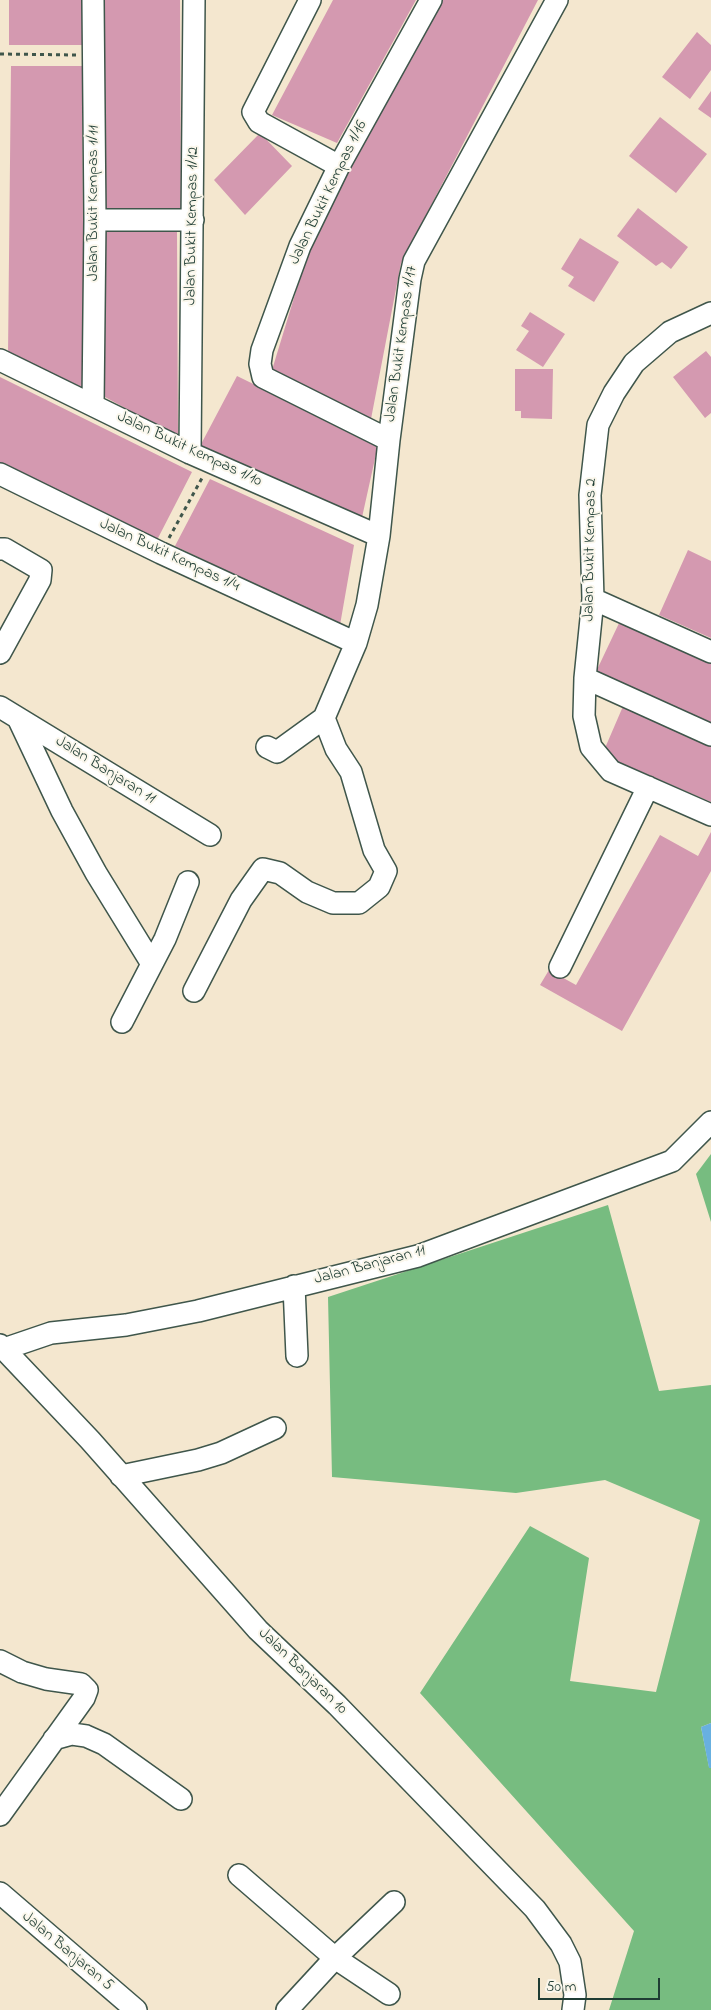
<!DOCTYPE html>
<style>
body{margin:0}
#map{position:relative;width:711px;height:2010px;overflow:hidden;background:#f4e7cf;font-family:"Indie Flower",sans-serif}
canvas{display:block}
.scale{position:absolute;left:538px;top:1978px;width:122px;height:22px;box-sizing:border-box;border:2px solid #1f3d34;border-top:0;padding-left:6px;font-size:15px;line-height:18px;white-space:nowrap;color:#1f3d34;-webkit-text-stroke:4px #fbf7ec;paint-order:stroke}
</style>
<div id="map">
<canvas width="711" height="2010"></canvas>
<div class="scale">50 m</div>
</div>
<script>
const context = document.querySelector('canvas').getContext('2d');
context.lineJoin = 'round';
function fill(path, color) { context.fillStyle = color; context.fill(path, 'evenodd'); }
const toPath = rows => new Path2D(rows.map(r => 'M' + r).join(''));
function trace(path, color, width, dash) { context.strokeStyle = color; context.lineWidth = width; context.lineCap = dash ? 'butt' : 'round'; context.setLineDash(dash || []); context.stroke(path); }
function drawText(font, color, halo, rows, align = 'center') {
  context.font = font + ' "Indie Flower",sans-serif'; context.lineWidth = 4; context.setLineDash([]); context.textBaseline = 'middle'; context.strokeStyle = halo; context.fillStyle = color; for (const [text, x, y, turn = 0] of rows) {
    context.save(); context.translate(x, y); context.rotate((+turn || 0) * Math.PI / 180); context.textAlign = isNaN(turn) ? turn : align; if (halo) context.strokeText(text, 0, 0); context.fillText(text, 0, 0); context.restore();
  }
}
fill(toPath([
 [711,1154,711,1222,696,1174],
 [608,1205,659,1391,711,1385,711,1723,701,1727,709,1767,711,1768,711,2010,609,2010,634,1931,420,1693,530,1526,589,1558,570,1681,656,1692,700,1520,605,1480,516,1493,332,1477,328,1297]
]), '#77bc80');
fill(toPath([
 [711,1723,711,1768,709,1768,701,1727]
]), '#68b0e0');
fill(toPath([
 [9,0,84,0,83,45,9,45],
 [100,0,180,0,181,211,103,212],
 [333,0,416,0,337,143,272,115],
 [441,0,538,0,401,263,371,419,272,370,311,242],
 [697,32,711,45,711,70,690,99,662,77],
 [11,66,82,66,84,388,8,354],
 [711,91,711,118,698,109],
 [660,117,707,154,676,193,629,156],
 [260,133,292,166,245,215,214,180],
 [638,208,688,247,671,269,662,262,656,266,617,236],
 [105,220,177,231,178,437,105,397],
 [580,238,619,262,594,302,568,286,574,277,561,269],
 [530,312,565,334,543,367,516,350,529,331,521,326],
 [706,351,711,357,711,413,705,418,673,377],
 [515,369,553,369,552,419,521,418,521,411,515,411],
 [237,376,378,445,361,522,199,448],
 [0,377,192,472,157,540,0,463],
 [210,479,354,545,340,625,175,546],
 [688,550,711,561,711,638,659,615],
 [621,619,711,661,711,726,594,676],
 [624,704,711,742,711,802,602,755],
 [711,832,711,871,622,1031,540,985,549,970,576,985,660,835,698,856]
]), '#d499b0');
const minor = toPath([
 [310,0,253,112,259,122,339,166],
 [95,220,193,220],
 [711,313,670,332,634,363,614,393,598,425,590,495,593,599,585,678,584,716,591,747,611,771,711,815],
 [0,360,190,453,379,536],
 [93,405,95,220,93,0],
 [389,440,263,377,260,364,262,350,300,246,339,166,431,0],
 [190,453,194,0],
 [0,474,161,553,356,643,367,605,379,536,389,440,410,279,414,261,557,0],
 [0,549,5,549,41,570,40,580,0,653],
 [593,599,711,652],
 [585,678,711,735],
 [0,707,210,835],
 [18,718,62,811,96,873,152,964],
 [267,747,277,752,324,718],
 [560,967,648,787],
 [194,991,241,900,263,869,280,873,307,892,333,903,359,903,379,887,386,871,374,850,351,772,336,749,324,718,356,643],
 [122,1022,165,939,188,882],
 [294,1286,297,1356],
 [0,1345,90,1440,258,1630,337,1705,535,1909,561,1944,570,1962,575,1995,573,2010],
 [4,1349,51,1333,126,1325,198,1311,418,1256,672,1161,711,1122],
 [121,1476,198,1460,221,1453,275,1428],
 [0,1661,22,1672,46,1679,81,1684,87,1690,84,1698,0,1815],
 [54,1739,72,1734,86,1736,104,1744,181,1799],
 [239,1875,335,1958,389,1994],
 [0,1893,136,2010],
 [287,2010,335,1958,394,1902]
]);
trace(minor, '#3f564b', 24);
trace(toPath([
 [0,54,77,55],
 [169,538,202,478]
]), '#3f564b', 3, [4, 4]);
trace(minor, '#fff', 21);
drawText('16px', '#1f3d34', '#fbf7ec', [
 ["Jalan Bukit Kempas 1/16",329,193,-64],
 ["Jalan Bukit Kempas 1/11",94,203,-90],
 ["Jalan Bukit Kempas 1/12",193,226,-89],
 ["Jalan Bukit Kempas 1/17",402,344,-82],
 ["Jalan Bukit Kempas 1/10",189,450,25],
 ["Jalan Bukit Kempas 2",591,550,-89],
 ["Jalan Bukit Kempas 1/4",169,556,25],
 ["Jalan Banjaran 11",105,771,32],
 ["Jalan Banjaran 11",370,1266,-15],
 ["Jalan Banjaran 10",302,1672,44],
 ["Jalan Banjaran 5",67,1952,40]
]);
</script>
